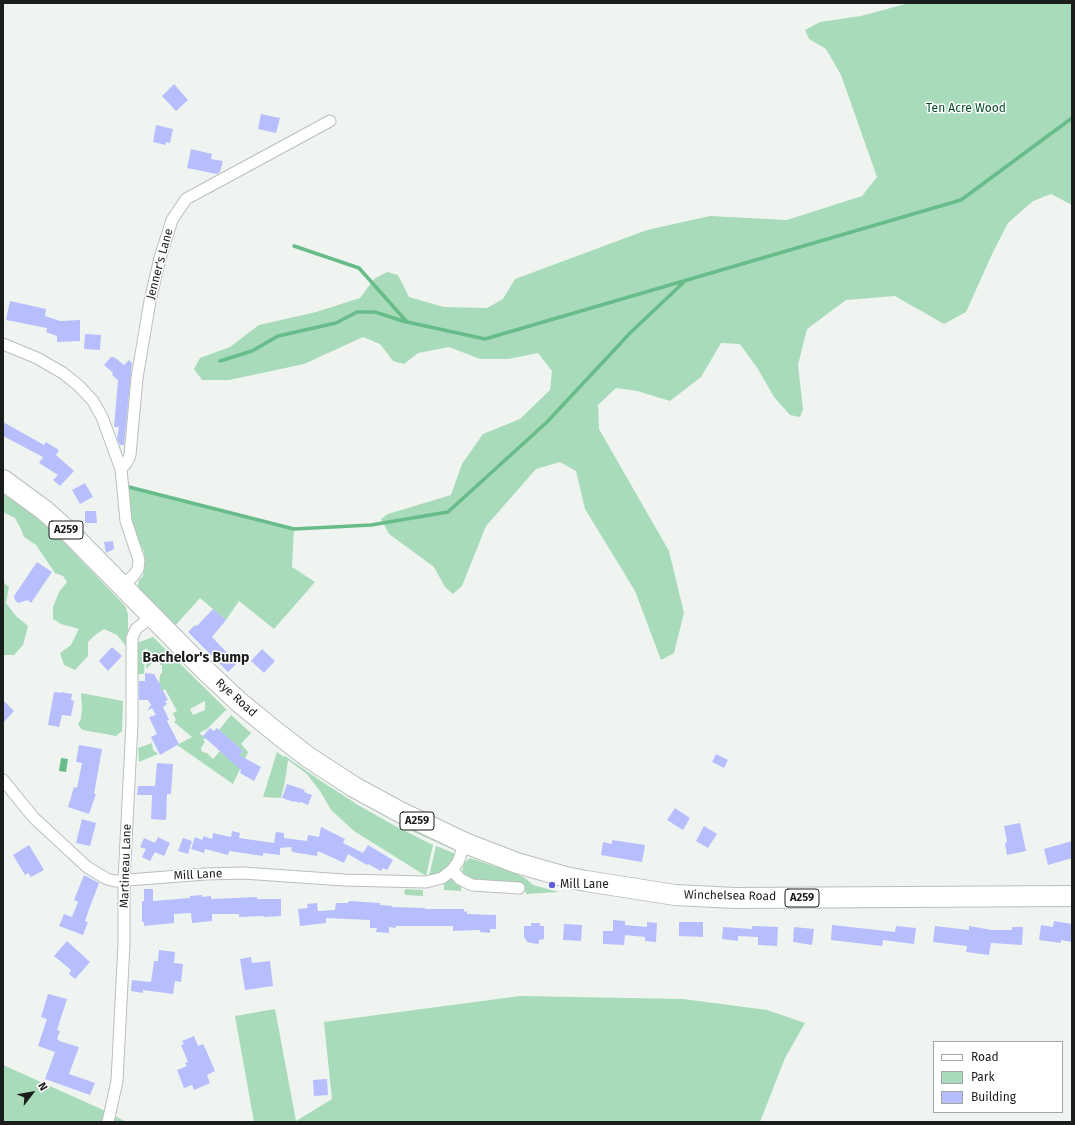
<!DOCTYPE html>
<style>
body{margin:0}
#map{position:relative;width:1075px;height:1125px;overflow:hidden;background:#eff4f1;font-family:"Fira Sans",sans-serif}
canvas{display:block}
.frame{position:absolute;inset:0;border:4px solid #1b1d1c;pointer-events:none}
.legend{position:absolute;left:933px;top:1041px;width:130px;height:72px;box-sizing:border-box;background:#fff;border:1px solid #a4a5a4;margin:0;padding:5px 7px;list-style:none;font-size:12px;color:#1b1d1c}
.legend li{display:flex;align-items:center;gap:8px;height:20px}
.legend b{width:20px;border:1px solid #a4a5a4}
.north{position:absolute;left:12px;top:1073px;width:40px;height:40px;-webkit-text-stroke:3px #fff;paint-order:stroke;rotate:59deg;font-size:11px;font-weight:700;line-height:16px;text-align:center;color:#1b1d1c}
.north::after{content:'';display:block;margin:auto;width:14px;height:18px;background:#1b1d1c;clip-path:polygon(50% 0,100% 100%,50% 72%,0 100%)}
</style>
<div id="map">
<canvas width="1075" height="1125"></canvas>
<div class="frame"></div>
<ul class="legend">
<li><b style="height:5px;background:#fff"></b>Road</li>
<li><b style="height:11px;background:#a7dbb9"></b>Park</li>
<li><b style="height:11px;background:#b6befd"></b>Building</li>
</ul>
<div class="north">N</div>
</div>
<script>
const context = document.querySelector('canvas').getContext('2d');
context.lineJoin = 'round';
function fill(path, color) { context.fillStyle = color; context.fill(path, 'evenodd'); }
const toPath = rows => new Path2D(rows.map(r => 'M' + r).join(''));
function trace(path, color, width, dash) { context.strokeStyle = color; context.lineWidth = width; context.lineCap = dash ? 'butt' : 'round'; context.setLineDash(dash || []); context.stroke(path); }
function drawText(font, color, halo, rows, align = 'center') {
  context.font = font + ' "Fira Sans",sans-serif'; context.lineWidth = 3; context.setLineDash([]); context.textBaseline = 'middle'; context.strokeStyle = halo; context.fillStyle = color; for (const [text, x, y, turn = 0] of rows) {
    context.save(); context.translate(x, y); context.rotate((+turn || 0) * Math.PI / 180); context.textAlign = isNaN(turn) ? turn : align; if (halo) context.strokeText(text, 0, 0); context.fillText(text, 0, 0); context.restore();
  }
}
fill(toPath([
 [909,3,1072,3,1072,205,1051,194,1033,201,1008,223,993,252,966,312,944,324,895,296,846,300,807,329,798,365,803,409,800,417,790,415,774,397,758,369,740,344,721,343,701,377,670,401,637,391,616,388,598,405,599,429,669,551,684,613,674,653,661,660,635,591,585,509,576,471,560,462,536,469,486,526,462,586,453,594,445,587,434,567,389,534,381,519,388,514,451,495,462,464,483,434,520,419,550,390,552,371,538,353,508,359,480,359,449,347,418,353,404,364,393,361,380,344,363,337,304,364,229,380,202,380,194,369,200,358,230,347,259,325,316,312,360,298,374,279,387,272,398,275,409,297,444,307,487,308,503,299,515,279,647,230,710,216,787,220,862,196,877,177,841,75,826,49,809,39,805,30,820,22,861,16],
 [125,486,294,529,292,567,315,582,274,629,239,601,226,620,200,598,175,626,139,590,138,585,139,580,143,576,145,566,144,552,133,529],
 [3,494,19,504,55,533,125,606,128,614,128,630,126,646,117,635,104,629,95,635,88,642,88,656,75,670,64,665,60,653,71,645,79,629,61,624,53,619,53,607,59,592,67,582,63,576,55,573,36,545,24,537,21,529,15,518,3,512],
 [3,582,9,587,6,603,16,616,28,626,23,645,14,655,3,655],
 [153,637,228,711,226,710,207,729,199,733,206,738,203,740,205,742,201,748,202,752,207,753,213,759,220,751,233,762,243,751,219,730,231,715,251,733,241,744,248,752,233,784,177,745,192,737,174,722,176,720,173,713,177,711,165,689,161,692,159,688,160,674,162,674,162,665,160,665,160,663,152,663,146,669,147,653,149,652,147,649,145,649,144,651,145,653,144,674,136,674,137,643],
 [205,701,205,710,193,715,190,709],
 [81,693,123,701,122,731,116,736,83,730,78,725,81,718,82,708],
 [152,743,153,750,158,754,139,762,138,748],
 [277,752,284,757,285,756,318,779,358,805,397,827,433,845,426,876,354,831,331,810,320,791,307,774,288,760,285,781,281,798,263,797],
 [359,799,416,831,451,847,454,850,416,833,379,813,358,801],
 [436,846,456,854,452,862,443,871,429,876],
 [470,858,517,874,525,878,533,885,559,892,526,894,524,886,472,880,467,877,462,871,464,863],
 [452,879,457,881,461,885,461,891,444,890,444,882],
 [405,889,423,890,423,896,406,895,404,893],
 [520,996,683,999,767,1010,805,1023,785,1058,760,1122,254,1122,235,1016,275,1009,296,1121,332,1099,324,1022],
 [3,1065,110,1113,126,1122,3,1122]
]), '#a7dbb9');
fill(toPath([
 [61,758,68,759,66,772,59,771]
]), '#67bc89');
trace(toPath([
 [294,246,359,268,407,322,485,339,961,200,1072,118],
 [220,361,252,351,278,336,336,323,357,312,375,312,406,322],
 [125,486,294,529,371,525,448,512,547,422,631,332,684,282]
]), '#67bc89', 3.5);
fill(toPath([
 [174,84,188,100,176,111,162,96],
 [261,114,280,118,276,133,258,129],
 [156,125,173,129,170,143,166,142,166,145,153,142],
 [191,149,212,154,211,159,223,161,220,172,217,174,187,168],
 [10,301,46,309,45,316,60,321,80,320,80,341,57,342,57,336,46,332,47,328,6,320],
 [85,334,101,335,100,350,84,349],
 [111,357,114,357,124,365,129,360,132,363,124,445,120,445,117,439,119,427,114,427,118,380,112,375,113,373,104,365],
 [3,422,44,445,46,442,59,450,56,455,74,471,60,486,53,480,58,475,39,463,43,457,3,436],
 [85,483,93,497,80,504,72,490],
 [85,511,96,511,97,523,85,523],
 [113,541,114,549,106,553,104,542],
 [37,562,52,572,31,603,28,600,18,603,15,600,14,596],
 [213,609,226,620,212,637,237,663,228,672,188,632,195,625,197,626],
 [112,647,122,656,108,671,99,661],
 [262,649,275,661,264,673,251,661],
 [145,673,154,674,161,686,160,692,162,689,168,700,165,701,167,704,163,707,169,720,167,720,168,723,179,744,160,755,151,737,157,734,149,717,156,715,152,708,147,711,151,705,148,700,139,700,139,681,145,681],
 [54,692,61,693,61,692,72,694,71,700,74,701,71,716,62,715,59,727,48,725],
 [3,700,14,711,3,723],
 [210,728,214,731,217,728,243,751,239,755,261,767,254,781,240,773,241,770,203,736],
 [79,745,102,749,94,794,96,794,89,814,68,807,74,787,77,788,82,763,76,762],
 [716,754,728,760,724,768,712,762],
 [157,763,173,764,171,794,167,794,166,820,151,819,152,795,137,795,138,786,155,786],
 [287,784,305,790,304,792,312,795,308,805,301,802,300,803,294,801,294,802,282,798],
 [675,808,690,818,683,830,667,820],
 [82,819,96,823,90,846,76,843],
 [1020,823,1026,851,1007,855,1005,843,1007,842,1004,826],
 [704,826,717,834,708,848,696,841],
 [321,827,345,839,343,843,363,853,368,845,393,860,387,870,383,868,381,871,368,864,367,865,348,854,344,863,318,851,317,856,292,852,291,847,280,848,280,855,263,853,263,856,229,851,228,855,205,849,204,853,191,849,195,837,202,840,204,836,212,839,213,833,231,837,232,831,240,833,239,838,274,843,276,832,284,833,284,838,307,841,308,835,319,837],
 [158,837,170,843,164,856,155,852,150,861,142,857,146,849,140,847,144,838,155,843],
 [183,838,192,841,188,854,178,851],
 [612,840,645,845,642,862,601,855,603,842,612,844],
 [1072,841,1072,858,1048,865,1044,849],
 [29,845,44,870,31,877,28,873,25,875,13,855],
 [84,875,99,883,88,912,85,921,88,922,83,935,59,926,64,914,72,917,78,902,74,900],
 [144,889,153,889,153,901,190,898,190,896,202,895,202,897,211,896,211,899,257,897,257,899,281,899,281,916,264,917,264,916,239,917,239,914,212,914,212,921,192,923,191,913,174,914,174,923,144,926,144,922,142,922,142,901,144,901],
 [349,901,380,903,380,905,392,906,392,907,425,908,425,909,464,909,464,912,467,911,467,914,496,915,496,929,490,929,490,933,480,932,480,930,453,931,453,926,396,926,396,928,389,927,389,933,376,932,377,928,370,928,370,920,326,918,326,923,300,926,298,909,308,908,307,904,317,903,318,911,335,910,336,903,348,903],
 [613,920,625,921,625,925,647,927,647,922,657,923,656,942,645,941,645,937,625,935,624,945,603,944,603,931,613,931],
 [1054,921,1072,924,1072,942,1061,940,1061,943,1039,940,1041,925,1053,927],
 [679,922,703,922,703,937,679,936],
 [531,923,540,923,540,926,544,926,544,939,539,940,539,943,537,944,527,942,526,939,524,938,524,926,531,926],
 [564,924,582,925,581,941,563,940],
 [832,925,895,932,896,926,916,928,914,944,883,940,882,946,831,940],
 [752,926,778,927,777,946,758,945,758,937,738,936,738,941,722,939,723,927,752,929],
 [935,926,969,930,969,926,992,930,1012,930,1012,927,1023,927,1022,945,991,943,989,955,966,952,967,946,933,942],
 [794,927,814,929,812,945,793,942],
 [67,941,90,962,75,979,69,974,71,970,54,956],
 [159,950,175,952,174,963,183,964,181,982,175,981,173,994,143,990,143,993,131,991,132,980,151,982,154,961,158,961],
 [251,957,252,963,270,961,273,986,245,990,240,959],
 [48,994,67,999,57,1030,60,1031,57,1039,59,1040,59,1041,79,1047,69,1074,95,1083,90,1095,45,1079,55,1052,38,1046,47,1019,41,1017],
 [194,1036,198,1046,203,1044,206,1050,215,1071,207,1075,210,1083,194,1090,192,1085,184,1088,177,1070,187,1066,185,1063,188,1062,181,1045,184,1044,182,1041],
 [327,1079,328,1095,314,1096,313,1080]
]), '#b6befd');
const street = toPath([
 [3,344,37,358,63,373,79,386,93,401,102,417,121,469,126,521,139,560,138,569,134,575,122,587],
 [121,469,127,462,130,455,137,378,150,301,160,258,172,220,186,199,330,121],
 [3,780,34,818,87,867,107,879,115,881,205,874,243,873,344,880,426,882,442,878,452,870,458,862,465,843],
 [452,870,460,879,472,885,519,888],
 [108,1122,117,1081,124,944,124,880,132,723,132,638,136,629,151,617]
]);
const highway = toPath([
 [3,480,44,510,70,533,207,672,239,702,277,733,308,757,354,787,400,812,465,843,517,863,566,877,586,881,675,895,735,898,1072,896]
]);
trace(street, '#b9bfbb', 13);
trace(highway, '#b9bfbb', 22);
trace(street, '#fff', 11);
trace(highway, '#fff', 20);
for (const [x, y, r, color] of [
 [552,885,4,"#5e5ed6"]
]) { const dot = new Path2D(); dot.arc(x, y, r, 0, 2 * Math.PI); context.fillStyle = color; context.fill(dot); trace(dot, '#fff', 1.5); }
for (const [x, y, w] of [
 [66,530,34],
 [417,821,34],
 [802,898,34]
]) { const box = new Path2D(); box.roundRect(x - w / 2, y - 9, w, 18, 3); context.fillStyle = '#fff'; context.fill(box); trace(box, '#1b1d1c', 1); }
drawText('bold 11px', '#1b1d1c', null, [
 ["A259",66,530],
 ["A259",417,821],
 ["A259",802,898]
]);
drawText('12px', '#064c2b', '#fff', [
 ["Ten Acre Wood",966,109]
]);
drawText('12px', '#1b1d1c', '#fff', [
 ["Jenner's Lane",160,264,-75],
 ["Rye Road",236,698,42],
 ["Martineau Lane",126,866,-88],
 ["Mill Lane",198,875,-3],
 ["Winchelsea Road",730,896,1]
]);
drawText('12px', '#1b1d1c', '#fff', [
 ["Mill Lane",560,885]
], 'left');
drawText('bold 14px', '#1b1d1c', '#fff', [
 ["Bachelor's Bump",196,658]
]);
</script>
